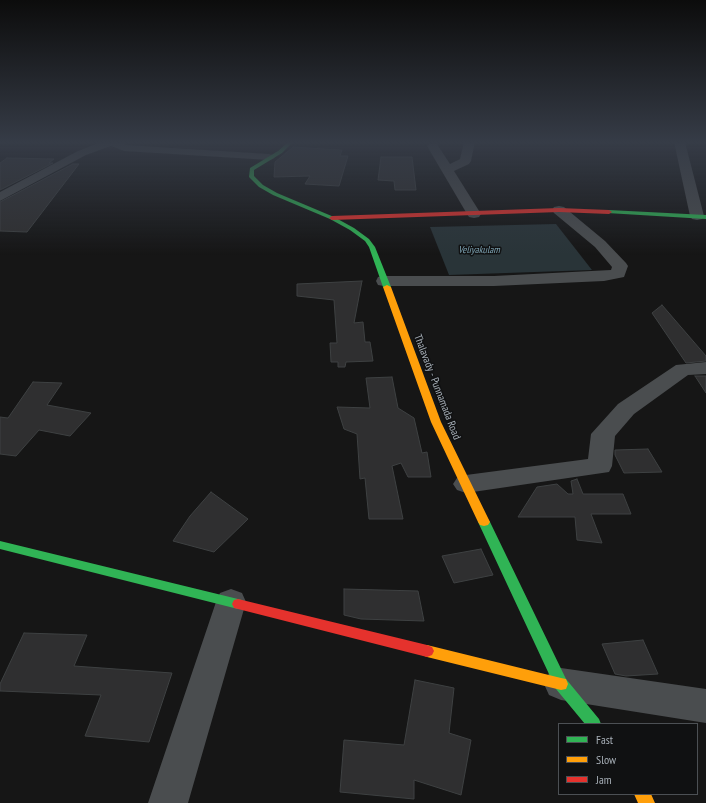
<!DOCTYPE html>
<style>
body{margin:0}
#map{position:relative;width:706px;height:803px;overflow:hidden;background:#161616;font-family:"PT Sans Narrow",sans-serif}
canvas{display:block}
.legend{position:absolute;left:558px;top:723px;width:140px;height:72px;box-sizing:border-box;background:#101112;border:1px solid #4c5054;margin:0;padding:5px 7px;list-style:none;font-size:12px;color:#a7afb7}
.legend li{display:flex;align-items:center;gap:8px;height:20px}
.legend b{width:20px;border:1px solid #4c5054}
</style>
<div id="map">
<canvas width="706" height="803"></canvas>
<ul class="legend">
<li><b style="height:5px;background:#30b455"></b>Fast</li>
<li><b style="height:5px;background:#ff9f0a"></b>Slow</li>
<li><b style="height:5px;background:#e5322d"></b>Jam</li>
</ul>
</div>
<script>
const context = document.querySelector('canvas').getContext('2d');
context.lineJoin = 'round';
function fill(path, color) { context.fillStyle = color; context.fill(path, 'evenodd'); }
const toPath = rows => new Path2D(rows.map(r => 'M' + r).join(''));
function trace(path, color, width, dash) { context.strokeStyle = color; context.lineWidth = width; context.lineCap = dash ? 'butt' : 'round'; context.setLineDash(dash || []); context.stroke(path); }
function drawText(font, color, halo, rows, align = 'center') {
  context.font = font + ' "PT Sans Narrow",sans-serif'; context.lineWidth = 3; context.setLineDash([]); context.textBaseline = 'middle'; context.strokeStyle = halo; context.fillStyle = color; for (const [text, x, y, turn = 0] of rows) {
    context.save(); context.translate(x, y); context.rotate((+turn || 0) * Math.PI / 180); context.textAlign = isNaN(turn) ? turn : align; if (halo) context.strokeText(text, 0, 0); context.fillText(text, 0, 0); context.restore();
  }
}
fill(toPath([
 [556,224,592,270,449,275,430,227]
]), '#293438');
const building = toPath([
 [293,147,342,150,340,156,348,156,339,186,305,184,310,176,274,177,275,162,293,147],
 [381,157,412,157,416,190,395,190,394,181,378,180,381,157],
 [7,158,54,159,49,163,53,163,0,190,0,163,7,158],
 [73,164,79,164,27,232,0,231,0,202,73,164],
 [362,281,354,323,363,322,365,342,370,342,373,361,346,362,345,367,338,367,338,362,331,362,330,343,337,343,334,300,297,296,297,284,362,281],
 [662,305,706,356,706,361,686,363,652,313,662,305],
 [695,376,706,376,706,393,695,376],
 [392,377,398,408,414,418,422,453,427,452,431,477,408,477,401,463,392,466,403,519,369,519,365,478,360,479,357,434,344,429,337,407,370,408,366,378,392,377],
 [33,382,62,383,47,405,91,413,70,436,39,430,16,456,0,454,0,417,8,418,33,382],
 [648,449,662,472,624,473,615,455,615,450,648,449],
 [577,479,583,494,623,494,631,514,591,514,602,543,577,540,575,517,518,517,537,487,557,484,568,494,573,494,571,481,577,479],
 [211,492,248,519,214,552,173,541,190,516,211,492],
 [481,549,493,575,454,583,442,556,481,549],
 [344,589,418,591,424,621,361,619,344,615,344,589],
 [24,633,87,635,74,666,172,673,149,742,85,736,101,695,0,691,0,684,24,633],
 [643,640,658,674,626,676,615,674,602,644,643,640],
 [415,680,454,688,449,733,471,740,461,795,414,780,414,799,340,792,344,740,404,745,415,680]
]);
fill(building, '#2f2f30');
trace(building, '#3e4142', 1);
fill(toPath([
 [101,142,120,142,126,145,269,154,273,155,275,157,273,159,269,160,124,151,111,146,86,155,0,201,0,192,78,151,101,142],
 [464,142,475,142,471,161,469,164,454,171,481,214,479,217,474,218,469,217,467,214,427,146,429,144,437,144,450,164,460,159,464,142],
 [674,142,685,142,704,216,702,219,697,220,692,219,690,216,674,142],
 [559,206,564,207,605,241,626,263,628,266,624,277,604,281,494,286,384,286,378,285,376,281,378,277,384,276,494,276,611,270,612,267,595,247,554,213,552,210,554,207,559,206],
 [706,362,706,374,688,375,634,414,615,436,612,466,609,472,466,493,457,490,453,484,457,478,466,475,588,459,591,434,618,404,676,365,706,362],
 [231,589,242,593,246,602,188,803,148,803,216,602,220,593,231,589],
 [561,668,706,689,706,723,561,700,549,695,544,684,549,673,561,668]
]), '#4a4d4f');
fill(toPath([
 [288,142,293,142,282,153,254,170,254,176,263,185,277,193,334,217,354,228,369,239,375,247,391,287,387,289,383,287,369,247,365,241,350,230,330,219,273,195,259,187,249,177,250,168,278,151,288,142],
 [609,210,706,215,706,219,607,213,606,212,609,210],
 [484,518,488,519,490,522,566,679,599,719,601,724,585,724,556,689,478,522,480,519,484,518],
 [0,541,238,599,242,600,244,604,242,608,238,609,0,549,0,541]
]), '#30b455');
fill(toPath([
 [387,285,391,287,441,422,490,522,488,525,484,526,480,525,478,522,431,422,383,287,387,285],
 [427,645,561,678,566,679,568,684,566,689,561,690,427,657,422,655,420,651,422,647,427,645],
 [634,794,651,794,655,803,638,803,634,794]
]), '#ff9f0a');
fill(toPath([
 [559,208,609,210,612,212,609,214,559,212,332,220,329,218,332,216,559,208],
 [238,599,427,645,432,647,434,651,432,655,427,657,238,609,234,608,232,604,234,600,238,599]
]), '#e5322d');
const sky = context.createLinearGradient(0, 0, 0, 255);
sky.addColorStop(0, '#0c0c0c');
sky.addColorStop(0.56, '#363c47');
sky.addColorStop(1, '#363c4700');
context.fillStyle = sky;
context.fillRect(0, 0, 706, 255);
drawText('italic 10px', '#7da3b3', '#101112', [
 ["Veliyakulam",479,250]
]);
drawText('11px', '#a7afb7', '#101112', [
 ["Thalavady - Punnamada Road",437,387,69]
]);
</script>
